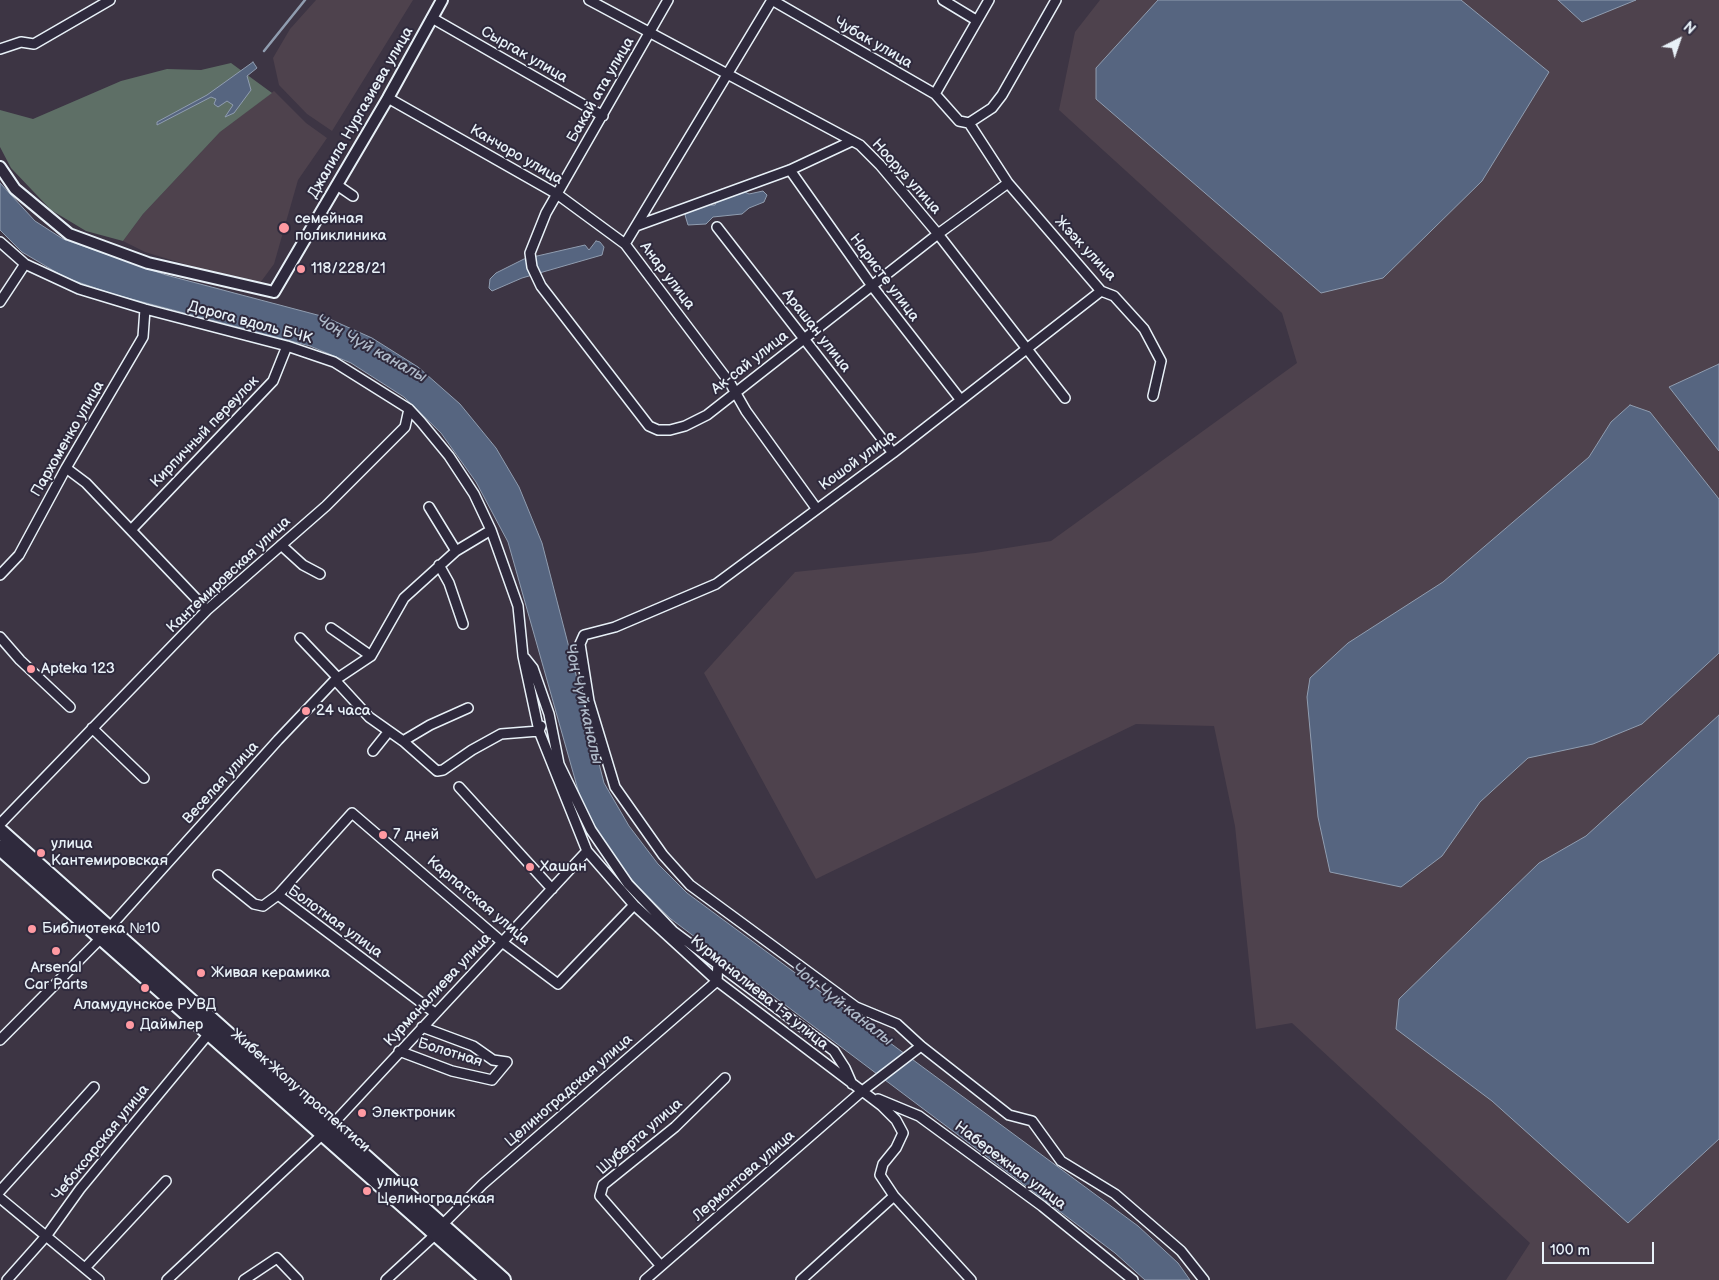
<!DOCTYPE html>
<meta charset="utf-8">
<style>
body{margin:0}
#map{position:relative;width:1719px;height:1280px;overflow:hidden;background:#3d3544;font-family:"Balsamiq Sans",sans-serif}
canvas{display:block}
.north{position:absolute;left:1654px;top:15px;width:50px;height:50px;-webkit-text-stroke:4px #2f2a3d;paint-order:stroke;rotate:41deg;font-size:14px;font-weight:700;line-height:20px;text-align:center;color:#e8f1f8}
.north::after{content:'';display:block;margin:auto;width:18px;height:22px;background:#e8f1f8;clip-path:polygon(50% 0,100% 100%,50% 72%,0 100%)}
.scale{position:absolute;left:1542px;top:1242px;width:112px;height:22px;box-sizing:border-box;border:2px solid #e8f1f8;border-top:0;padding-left:6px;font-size:15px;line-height:18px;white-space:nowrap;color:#e8f1f8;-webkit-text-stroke:4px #2f2a3d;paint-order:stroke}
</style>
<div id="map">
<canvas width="1719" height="1280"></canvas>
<div class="north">N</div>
<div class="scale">100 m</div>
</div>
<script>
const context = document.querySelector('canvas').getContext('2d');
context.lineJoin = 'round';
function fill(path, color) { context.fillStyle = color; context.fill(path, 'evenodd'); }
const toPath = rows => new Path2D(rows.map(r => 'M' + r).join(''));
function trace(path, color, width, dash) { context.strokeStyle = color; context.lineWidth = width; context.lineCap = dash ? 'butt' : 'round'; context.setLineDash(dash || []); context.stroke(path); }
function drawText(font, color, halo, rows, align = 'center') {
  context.font = font + ' "Balsamiq Sans",sans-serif'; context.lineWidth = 4; context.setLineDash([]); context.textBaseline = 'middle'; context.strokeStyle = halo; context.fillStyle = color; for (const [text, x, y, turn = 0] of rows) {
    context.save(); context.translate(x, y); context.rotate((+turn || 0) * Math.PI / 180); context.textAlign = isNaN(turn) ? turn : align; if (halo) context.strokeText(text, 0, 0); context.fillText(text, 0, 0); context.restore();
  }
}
fill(toPath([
 [316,0,413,0,332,131,307,114,279,85,273,58,290,29],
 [1100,0,1719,0,1719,1280,1506,1280,1530,1243,1292,1023,1256,1029,1235,826,1214,726,1136,724,816,879,704,673,795,572,975,553,1051,541,1297,363,1282,313,1059,110,1075,32],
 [274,91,306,123,327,138,298,180,274,264,260,283,211,272,145,252,123,241,143,214,220,132]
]), '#4e424d');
fill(toPath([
 [231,63,272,93,220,132,143,214,123,241,86,231,51,210,11,168,0,147,0,110,33,119,121,81,167,69,201,70]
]), '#5e6f66');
const water = toPath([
 [1158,0,1461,0,1549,72,1482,181,1383,278,1321,293,1096,99,1096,68,1158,0],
 [1558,0,1636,0,1582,22,1558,0],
 [253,62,257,68,247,76,251,90,234,113,225,117,233,105,227,101,218,107,214,104,216,99,211,97,157,125,157,122,207,95,253,62],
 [0,183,35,221,63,239,166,275,325,317,372,338,418,367,460,404,496,448,519,487,542,543,604,783,629,826,658,864,687,893,1138,1226,1178,1263,1190,1280,1145,1280,1115,1253,671,919,639,888,606,848,580,797,508,542,476,482,441,433,404,397,351,363,310,346,116,295,66,278,22,252,0,230,0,183],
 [741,190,749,194,763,191,767,195,764,202,749,208,742,214,713,217,706,224,688,225,685,215,691,208,710,201,711,205,715,205,718,198,741,190],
 [596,241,600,242,604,247,602,255,522,278,492,291,489,288,490,279,496,273,524,259,585,245,589,250,596,241],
 [1719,364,1719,451,1669,387,1719,364],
 [1630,405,1650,412,1719,499,1719,653,1642,724,1593,744,1528,758,1480,802,1442,856,1401,887,1330,872,1318,817,1307,697,1310,678,1348,643,1443,582,1589,457,1611,422,1630,405],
 [1719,715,1719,1139,1628,1223,1492,1101,1396,1029,1399,999,1539,863,1586,836,1719,715]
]);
fill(water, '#566580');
trace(water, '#909db0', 1);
trace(toPath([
 [264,51,305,0]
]), '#909db0', 2.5);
const minor = toPath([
 [589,0,860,145,880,165,938,234,1065,398],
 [668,0,546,213,530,253,532,267,541,286,649,426,658,430,670,430,685,426,707,415,938,234,1008,183],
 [772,0,935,94,959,121,969,123,1008,183,1101,291,1114,296,1144,329,1161,361,1153,396],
 [943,0,976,20],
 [432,18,603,116],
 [0,49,21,42,34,44,110,0],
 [935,94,989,0],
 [388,98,557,194,625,244,730,383,746,411,816,508],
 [969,123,992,108,1002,95,1056,0],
 [790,170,872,286,960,399],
 [337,185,353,196],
 [636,226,790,170,852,141],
 [717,227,893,453],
 [0,242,25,264,79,289,145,309,287,346,334,362,409,409,421,422,449,456,474,494,491,530,518,606,523,656,539,731,587,851,634,905,717,981,882,1106,896,1120,903,1133,896,1148,883,1164,880,1175,894,1196,971,1280],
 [625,244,772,0],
 [1101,291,893,453,716,584,615,627,584,635,580,644,589,701,615,787,663,855,690,885,856,1007,897,1024,921,1046,1009,1115,1032,1121,1061,1161,1115,1194,1181,1251,1204,1280],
 [0,302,25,264],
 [66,468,86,483,207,610],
 [429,507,456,551],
 [131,530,273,381,287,346],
 [281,545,303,565,320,574],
 [439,565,449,583,463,624],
 [0,575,19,555,66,468,143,337,145,309],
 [331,628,371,656],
 [0,637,20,660,70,707],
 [300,638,338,678],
 [525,658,533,668,549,714,559,764,591,830,628,884,673,931,834,1051,845,1068,852,1084],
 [335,680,369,717,403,741,437,771,443,770,472,750,501,734,539,731,541,726],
 [92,728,144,778],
 [403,741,430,725,468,708],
 [373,751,389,731],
 [459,787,552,889],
 [0,824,207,610,326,506,405,427,409,409],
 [218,875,254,904,263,906,278,895,435,1013],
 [278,895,352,813,502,942,558,984,634,905],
 [109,928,278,740,335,680,371,656,404,598,456,551,491,530],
 [0,1040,102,937],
 [399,1051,452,1071,492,1080,507,1062,493,1060,473,1046,422,1027],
 [878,1099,919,1116,1042,1206,1133,1280],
 [331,1126,587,851],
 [0,1191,94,1087],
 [0,1198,99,1280],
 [442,1225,483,1184,717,981,718,962],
 [661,1266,600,1196,603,1185,675,1127,725,1078],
 [85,1268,166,1181],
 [7,1280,47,1235,80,1189,211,1031],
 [167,1280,323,1134],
 [244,1280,277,1258,298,1280],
 [386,1280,436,1234],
 [645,1280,861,1092,921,1046],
 [801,1280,894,1196]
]);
const tertiary = toPath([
 [0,167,15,189,69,234,148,263,274,292,388,98,442,0]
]);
const primary = toPath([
 [0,831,503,1280],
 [0,848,488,1280]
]);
trace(minor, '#e8f1f8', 12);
trace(tertiary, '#e8f1f8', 14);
trace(primary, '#e8f1f8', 18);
trace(minor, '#2f2a3d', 9);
trace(tertiary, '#2f2a3d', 10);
trace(primary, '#2f2a3d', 14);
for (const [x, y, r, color] of [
 [284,228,6,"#ff9aa2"],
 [301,269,5,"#ff9aa2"],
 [31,669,5,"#ff9aa2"],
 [306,711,5,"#ff9aa2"],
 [383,835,5,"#ff9aa2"],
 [41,853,5,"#ff9aa2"],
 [530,867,5,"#ff9aa2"],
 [32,929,5,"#ff9aa2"],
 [56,951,5,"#ff9aa2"],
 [201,973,5,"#ff9aa2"],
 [145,988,5,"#ff9aa2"],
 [130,1025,5,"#ff9aa2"],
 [362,1113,5,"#ff9aa2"],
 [367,1191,5,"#ff9aa2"]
]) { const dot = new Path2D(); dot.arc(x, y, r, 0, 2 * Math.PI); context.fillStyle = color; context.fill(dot); trace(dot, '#2f2a3d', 2); }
drawText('15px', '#e8f1f8', '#2f2a3d', [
 ["Чубак улица",873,43,30],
 ["Сыргак улица",524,55,30],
 ["Бакай ата улица",601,90,-60],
 ["Джалила Нургазиева улица",361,113,-60],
 ["Канчоро улица",516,155,30],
 ["Нооруз улица",906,177,48],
 ["Жээк улица",1085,249,47],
 ["Анар улица",667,276,53],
 ["Наристе улица",884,278,53],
 ["Дорога вдоль БЧК",250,323,15],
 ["Арашан улица",816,331,52],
 ["Ак-сай улица",750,363,-38],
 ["Кирпичный переулок",205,432,-46],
 ["Пархоменко улица",68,439,-60],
 ["Кошой улица",858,461,-36],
 ["Кантемировская улица",229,575,-43],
 ["Веселая улица",221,783,-48],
 ["Карпатская улица",478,901,40],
 ["Болотная улица",335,922,36],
 ["Курманалиева улица",438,990,-47],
 ["Курманалиева 1-я улица",759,993,39],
 ["Болотная",450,1053,17],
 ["Жибек Жолу проспектиси",300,1091,41],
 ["Целиноградская улица",569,1091,-41],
 ["Шуберта улица",640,1137,-41],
 ["Чебоксарская улица",101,1143,-51],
 ["Набережная улица",1010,1166,37],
 ["Лермонтова улица",744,1176,-41]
]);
drawText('15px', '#e8f1f8', '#2f2a3d', [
 ["семейная",295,219],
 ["поликлиника",295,236],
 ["118/228/21",311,269],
 ["Apteka 123",41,669],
 ["24 часа",316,711],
 ["7 дней",393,835],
 ["улица",51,844],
 ["Кантемировская",51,861],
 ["Хашан",540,867],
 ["Библиотека №10",42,929],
 ["Arsenal",56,968,"center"],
 ["Car Parts",56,985,"center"],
 ["Живая керамика",211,973],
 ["Аламудунское РУВД",145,1005,"center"],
 ["Даймлер",140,1025],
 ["Электроник",372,1113],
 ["улица",377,1182],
 ["Целиноградская",377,1199]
], 'left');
drawText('italic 16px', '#aeb9c8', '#2f2a3d', [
 ["Чоң Чүй каналы",371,349,29],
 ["Чоң Чүй каналы",583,704,77],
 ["Чоң Чүй каналы",842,1005,38]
]);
</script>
